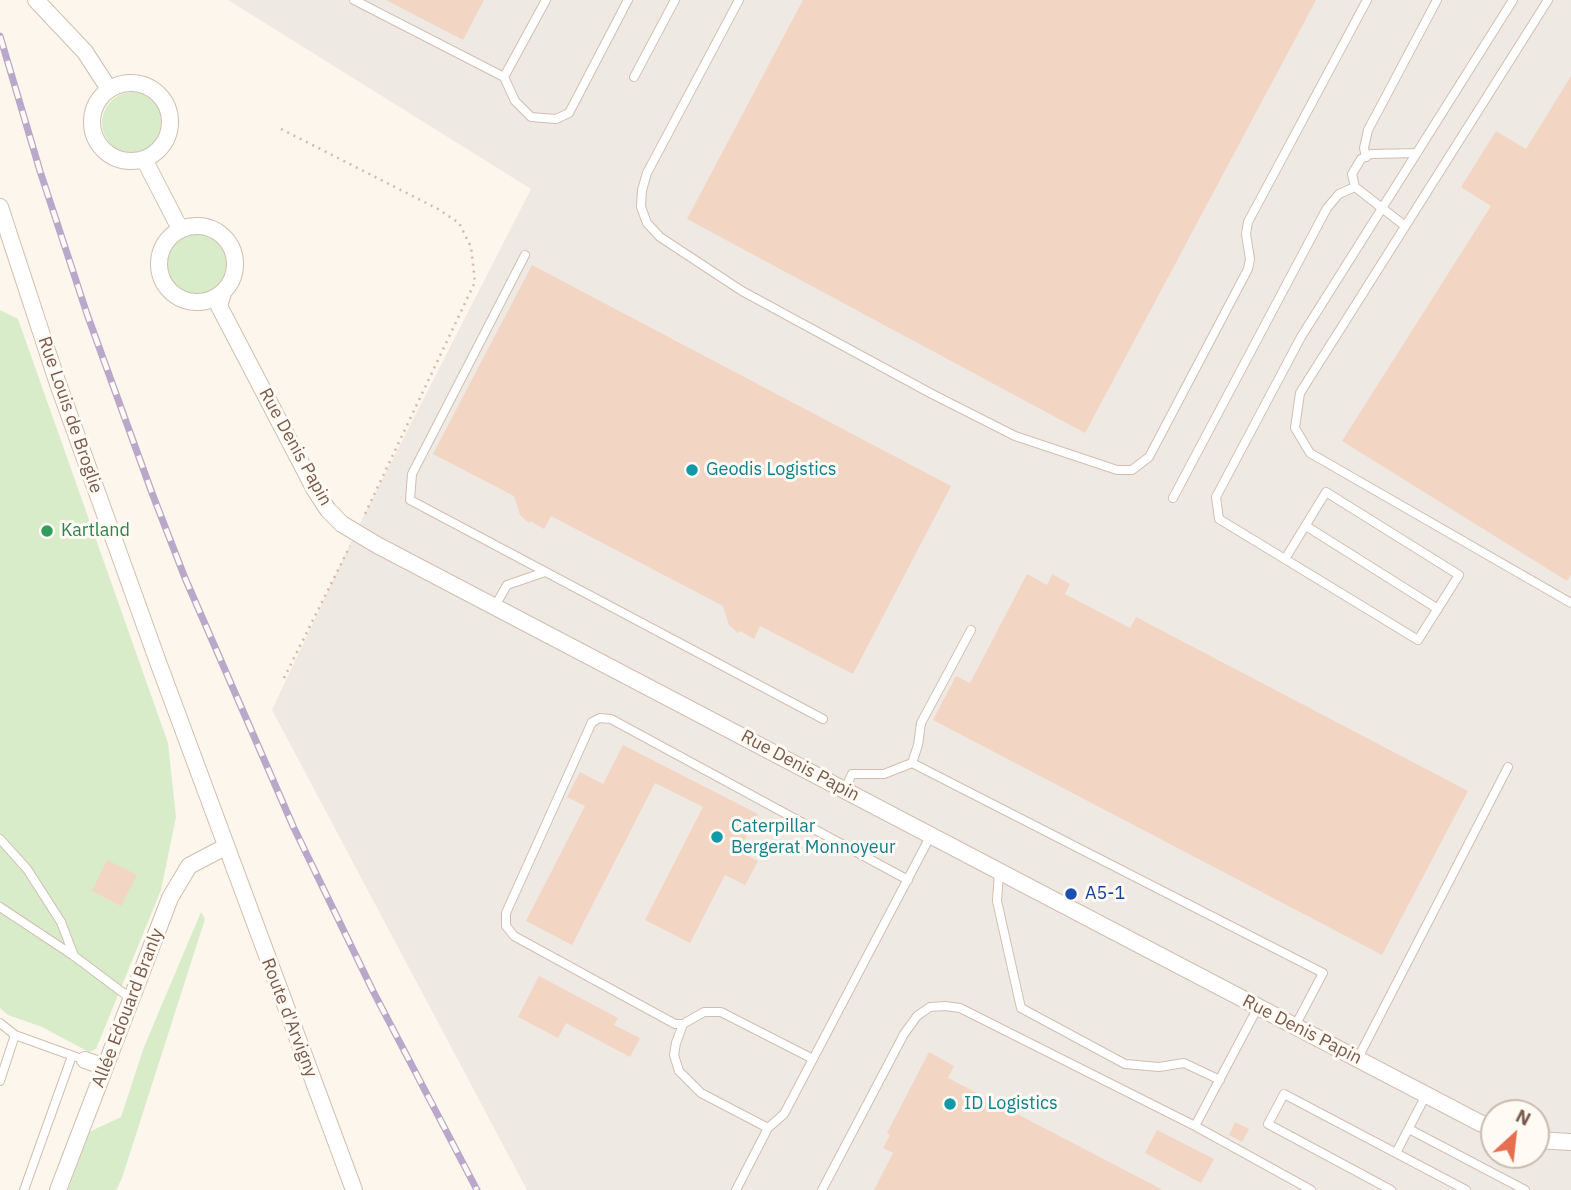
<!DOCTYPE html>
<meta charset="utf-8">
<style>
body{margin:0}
#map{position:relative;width:1571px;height:1190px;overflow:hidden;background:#fdf6ec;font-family:"IBM Plex Sans",sans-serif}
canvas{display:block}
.north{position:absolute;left:1480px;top:1099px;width:70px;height:70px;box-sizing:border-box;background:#fffaf3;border:2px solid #cabbb1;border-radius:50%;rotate:27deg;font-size:19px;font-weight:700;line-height:28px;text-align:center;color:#7a5c4d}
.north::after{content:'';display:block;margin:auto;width:24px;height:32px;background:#e76f51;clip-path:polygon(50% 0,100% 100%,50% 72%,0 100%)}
</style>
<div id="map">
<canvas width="1571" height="1190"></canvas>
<div class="north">N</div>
</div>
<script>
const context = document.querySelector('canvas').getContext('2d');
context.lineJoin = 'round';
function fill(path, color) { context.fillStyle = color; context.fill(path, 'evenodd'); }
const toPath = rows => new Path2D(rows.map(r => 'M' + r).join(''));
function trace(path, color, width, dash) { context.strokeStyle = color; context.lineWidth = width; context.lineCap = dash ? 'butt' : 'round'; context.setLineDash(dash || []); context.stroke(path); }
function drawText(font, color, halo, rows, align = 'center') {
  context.font = font + ' "IBM Plex Sans",sans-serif'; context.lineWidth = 6; context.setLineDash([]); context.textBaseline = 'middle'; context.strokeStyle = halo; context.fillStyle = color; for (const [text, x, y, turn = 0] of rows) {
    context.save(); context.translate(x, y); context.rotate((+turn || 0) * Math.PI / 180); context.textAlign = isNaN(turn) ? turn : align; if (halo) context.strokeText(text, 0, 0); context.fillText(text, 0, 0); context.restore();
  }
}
fill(toPath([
 [228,0,1571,0,1571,1190,527,1190,272,710,359,525,531,189],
 [1494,1113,1536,1113,1536,1155,1494,1155]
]), '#efe9e4');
fill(toPath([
 '102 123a31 31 0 1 1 62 0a31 31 0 1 1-62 0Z',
 '166 265a31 31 0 1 1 62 0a31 31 0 1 1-62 0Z',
 [0,310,18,319,168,743,176,817,161,890,96,1049,89,1052,42,1027,8,1015,0,1008],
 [201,912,205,919,122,1178,116,1190,68,1190,89,1132,121,1117,144,1047]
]), '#d8ecc9');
fill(toPath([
 [386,0,484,0,463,40],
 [803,0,1316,0,1085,433,687,219],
 [1571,76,1571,574,1567,581,1342,441,1491,206,1461,187,1496,131,1526,149],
 [532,265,951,486,853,674,760,626,754,639,740,631,738,633,729,625,723,606,551,516,544,529,530,521,529,523,520,515,514,496,433,454],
 [1027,574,1047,585,1052,574,1070,584,1065,594,1130,628,1136,617,1468,791,1382,955,933,720,956,676,970,683],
 [623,745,758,814,739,851,758,861,745,885,725,875,690,943,645,920,703,807,655,783,572,945,526,921,585,806,567,797,580,772,603,784],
 [107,860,137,875,121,906,92,891],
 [539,976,618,1018,614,1025,640,1038,630,1057,566,1023,558,1038,518,1017],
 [929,1052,954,1066,948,1078,1163,1190,874,1190,893,1153,883,1148,890,1135,887,1133],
 [1235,1122,1249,1129,1242,1142,1229,1135],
 [1157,1130,1214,1159,1201,1183,1145,1153]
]), '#f3d5c3');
const lane = toPath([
 [354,0,504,77,515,101,531,117,556,119,569,113,628,0],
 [739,0,647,173,642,190,641,207,647,223,660,237,742,291,932,394,1015,436,1117,470,1132,470,1149,457,1248,269,1250,259,1246,234,1248,222,1367,0],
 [1548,0,1300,393,1295,428,1310,453,1571,603],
 [504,77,546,0],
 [634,77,675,0],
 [1366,157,1364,148,1368,130,1437,0],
 [1405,226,1355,187,1352,174,1361,159,1371,154,1417,153],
 [525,255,412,474,410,500,823,719],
 [1173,498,1327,208,1339,194,1355,187],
 [1306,526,1438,609],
 [1285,559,1326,492,1459,575,1418,640,1219,519,1216,497,1301,337,1513,0],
 [495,606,507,585,545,572],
 [912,763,918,745,921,723,971,630],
 [845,789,852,774,884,774,912,763,1323,973,1295,1026],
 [0,839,27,869,61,922,74,956],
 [999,871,997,901,1021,1008,1125,1064,1159,1067,1184,1063,1220,1080],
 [0,907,74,956,130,998],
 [0,1023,15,1035,76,1057],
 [683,1024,676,1043,674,1055,679,1071,701,1093,768,1128],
 [1358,1058,1508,767],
 [813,1059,721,1012,704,1012,683,1024,675,1024,514,936,506,926,506,913,592,722,600,718,611,719,908,880],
 [0,1081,15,1035],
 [1195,1126,1258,1007],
 [1409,1129,1525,1190],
 [1396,1153,1426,1095],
 [24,1190,72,1056],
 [736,1190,768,1128,784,1114,931,835],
 [822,1190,904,1034,917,1016,930,1007,945,1006,960,1008,1195,1126,1311,1190],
 [1391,1190,1268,1124,1284,1094,1466,1190]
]);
const street = toPath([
 [36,0,85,52,109,89],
 '92 122a39 39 0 1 1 78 0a39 39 0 1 1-78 0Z',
 [144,159,177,223,182,228],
 [0,207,57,381,158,662,354,1190],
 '159 264a38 38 0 1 1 76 0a38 38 0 1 1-76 0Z',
 [223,293,219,306,315,490,328,510,342,524,377,545,1031,888,1480,1123,1494,1128],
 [85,1060,105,1067],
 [1536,1140,1571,1142],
 [58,1190,170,898,189,866,225,847]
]);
trace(lane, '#d1beb0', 10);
trace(street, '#d1beb0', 18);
trace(toPath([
 [281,129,438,209,459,223,471,247,475,282,363,518],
 [284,678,350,546]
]), '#d9b8a5', 2.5, [2, 5]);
trace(lane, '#fff', 8);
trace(street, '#fff', 16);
const rail = toPath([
 [0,36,40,171,87,314,152,493,185,578,293,826,373,991,477,1190]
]);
trace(rail, '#b9a8c9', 7);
trace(rail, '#fffaf3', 4.5, [13]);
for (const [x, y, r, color] of [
 [692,470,7,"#0f9aa8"],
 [47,531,7,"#2e9e5b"],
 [717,837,7,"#0f9aa8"],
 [1071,894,7,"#1a4fb4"],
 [950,1104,7,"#0f9aa8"]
]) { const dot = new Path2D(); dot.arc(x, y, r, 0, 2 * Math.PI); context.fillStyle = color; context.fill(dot); trace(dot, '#fffaf3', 2.5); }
drawText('18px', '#7a5c4d', '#fffaf3', [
 ["Rue Louis de Broglie",70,415,71],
 ["Rue Denis Papin",295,447,61],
 ["Rue Denis Papin",800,766,28],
 ["Allée Edouard Branly",128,1008,-69],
 ["Route d'Arvigny",289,1018,69],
 ["Rue Denis Papin",1302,1030,27]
]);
drawText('18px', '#0d838f', '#fffaf3', [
 ["Geodis Logistics",706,470],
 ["Caterpillar",731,827],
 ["Bergerat Monnoyeur",731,848],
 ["ID Logistics",964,1104]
], 'left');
drawText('18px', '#27864d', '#fffaf3', [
 ["Kartland",61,531]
], 'left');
drawText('18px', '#164399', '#fffaf3', [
 ["A5-1",1085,894]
], 'left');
</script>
